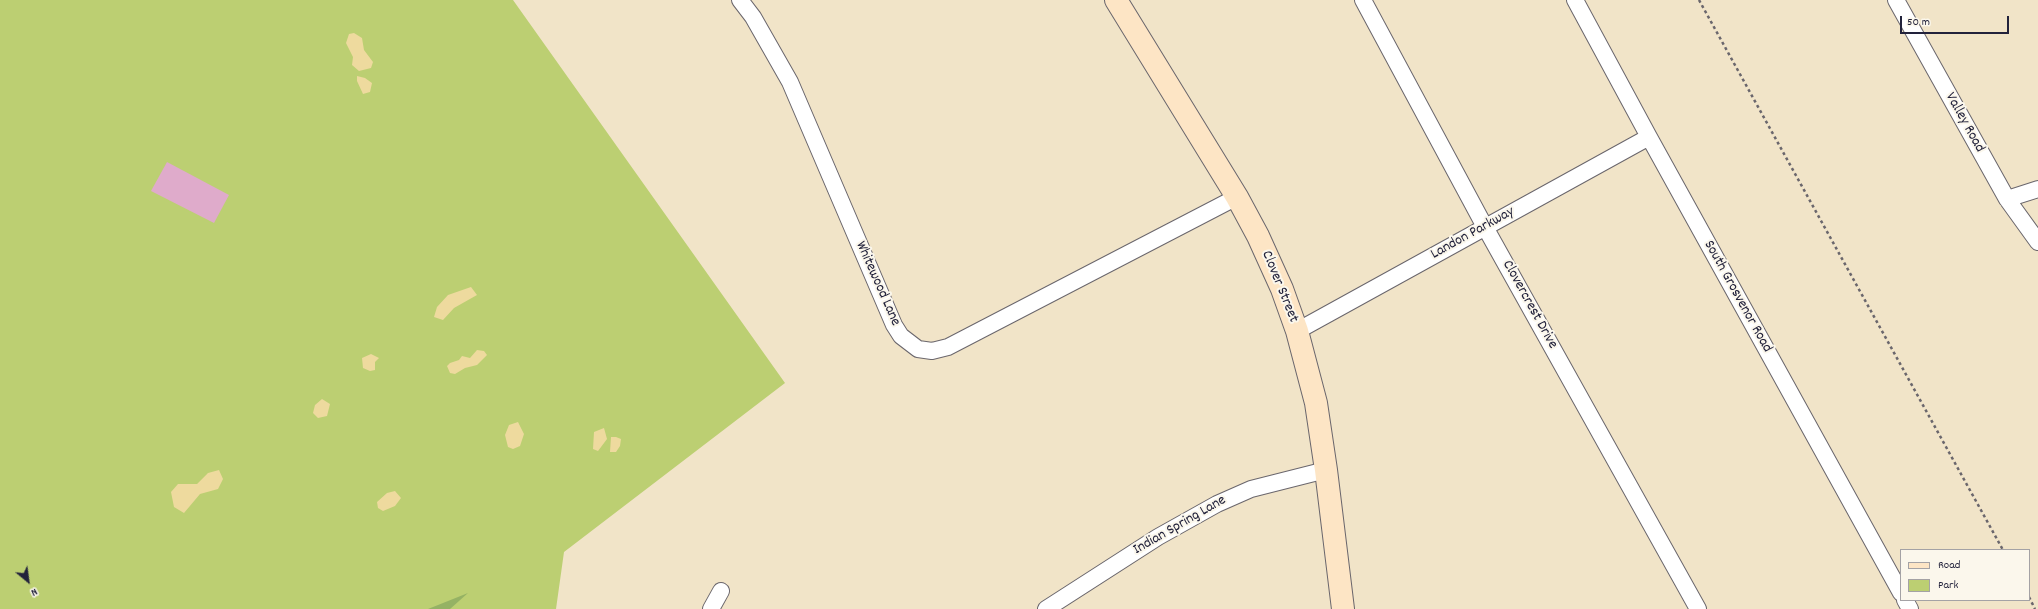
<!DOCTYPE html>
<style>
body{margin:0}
#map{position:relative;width:2038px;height:609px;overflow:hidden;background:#f1e4c8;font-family:Dekko,sans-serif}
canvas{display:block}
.legend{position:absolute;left:1900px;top:549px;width:130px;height:52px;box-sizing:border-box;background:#fbf7ec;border:1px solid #a4a2a5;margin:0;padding:5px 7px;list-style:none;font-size:12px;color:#22223b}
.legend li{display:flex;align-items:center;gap:8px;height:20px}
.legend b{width:20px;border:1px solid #a4a2a5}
.north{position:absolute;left:8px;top:561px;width:40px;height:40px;-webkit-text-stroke:3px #fbf7ec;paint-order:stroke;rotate:151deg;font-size:11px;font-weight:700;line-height:16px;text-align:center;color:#22223b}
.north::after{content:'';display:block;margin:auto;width:14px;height:18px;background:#22223b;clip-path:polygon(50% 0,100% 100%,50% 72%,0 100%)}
.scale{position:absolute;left:1900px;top:16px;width:109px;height:18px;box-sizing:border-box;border:2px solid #22223b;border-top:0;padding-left:5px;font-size:12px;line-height:14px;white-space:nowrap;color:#22223b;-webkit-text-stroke:3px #fbf7ec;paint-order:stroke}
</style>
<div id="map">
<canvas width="2038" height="609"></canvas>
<ul class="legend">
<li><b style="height:5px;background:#fde5c5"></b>Road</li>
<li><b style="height:11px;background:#bccf72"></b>Park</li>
</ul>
<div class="north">N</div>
<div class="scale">50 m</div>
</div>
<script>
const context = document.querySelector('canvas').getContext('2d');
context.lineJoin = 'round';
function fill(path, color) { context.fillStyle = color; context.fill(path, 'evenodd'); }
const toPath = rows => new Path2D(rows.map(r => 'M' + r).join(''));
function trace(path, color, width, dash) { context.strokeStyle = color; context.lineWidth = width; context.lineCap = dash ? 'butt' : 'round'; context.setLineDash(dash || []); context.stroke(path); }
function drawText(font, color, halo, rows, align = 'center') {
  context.font = font + ' Dekko,sans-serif'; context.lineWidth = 4; context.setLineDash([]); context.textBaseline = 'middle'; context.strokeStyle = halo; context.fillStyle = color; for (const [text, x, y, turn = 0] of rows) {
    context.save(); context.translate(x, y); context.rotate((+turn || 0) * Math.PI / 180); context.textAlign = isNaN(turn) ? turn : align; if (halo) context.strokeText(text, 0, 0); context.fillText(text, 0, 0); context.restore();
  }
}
fill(toPath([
 [0,0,513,0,785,383,564,552,556,609,0,609]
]), '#bccf72');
fill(toPath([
 [468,593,450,609,428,609]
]), '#95b264');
fill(toPath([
 [354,33,362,38,364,50,373,62,371,68,359,71,352,65,353,57,346,43,349,34],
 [357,76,365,78,372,83,370,92,363,94,357,81],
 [471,287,477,295,454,308,443,320,434,317,437,307,448,295],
 [477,350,484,351,487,355,477,365,465,368,455,374,450,373,447,366,450,363,459,360,462,356,470,358],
 [371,354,379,358,375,362,375,370,370,371,363,368,362,358],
 [322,399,330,404,327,416,318,418,313,413,315,405],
 [518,422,524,434,520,446,513,449,508,447,505,435,509,425],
 [604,428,607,439,598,451,593,449,594,432],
 [611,437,616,437,621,439,620,446,616,452,610,452],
 [219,470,223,479,218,489,200,494,184,513,174,507,171,492,178,484,197,484,208,473],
 [395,491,401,498,395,506,383,511,378,508,377,502,387,493]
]), '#eeda9e');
fill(toPath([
 [167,162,229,195,214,223,151,191]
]), '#dfabcb');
const minor = toPath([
 [740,0,753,17,790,82,894,325,901,336,918,349,932,351,948,347,1237,197],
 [1363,0,1485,227,1698,609],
 [1575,0,1649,137,1901,593],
 [1896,0,2007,199,2038,242],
 [2007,199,2038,189],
 [1297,331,1649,137],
 [1905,600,1910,609],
 [711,609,721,591],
 [1046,609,1158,537,1217,504,1251,489,1326,470]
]);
const secondary = toPath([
 [1116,0,1237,197,1258,236,1282,289,1297,331,1316,403,1326,470,1343,609]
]);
trace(minor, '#6a666c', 18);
trace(secondary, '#6a666c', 24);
trace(toPath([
 [1699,0,2003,550],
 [2029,597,2035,609]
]), '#6a666c', 2.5, [3, 3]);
trace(minor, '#fff', 16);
trace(secondary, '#fde5c5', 22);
drawText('15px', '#22223b', '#fbf7ec', [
 ["Valley Road",1964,123,61],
 ["Landon Parkway",1473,234,-29],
 ["Whitewood Lane",877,284,66],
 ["Clover Street",1279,287,68],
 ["South Grosvenor Road",1737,297,61],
 ["Clovercrest Drive",1529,305,61],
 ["Indian Spring Lane",1180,526,-30]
]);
</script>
